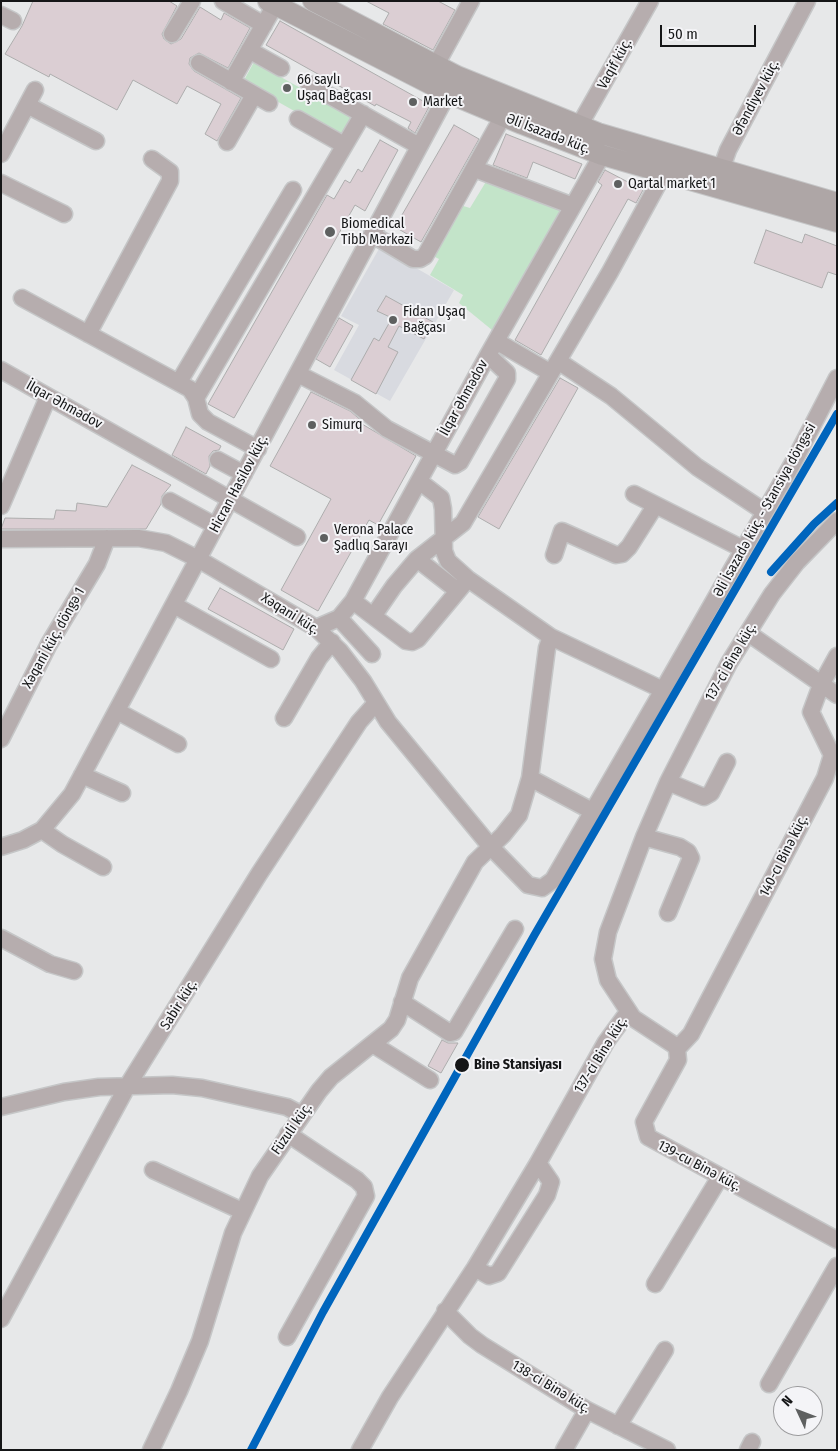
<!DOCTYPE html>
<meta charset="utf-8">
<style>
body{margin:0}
#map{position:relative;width:838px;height:1451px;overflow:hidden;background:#e7e8e9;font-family:"Fira Sans Condensed",sans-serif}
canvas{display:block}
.frame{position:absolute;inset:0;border:2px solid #151617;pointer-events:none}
.north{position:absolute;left:773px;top:1386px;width:50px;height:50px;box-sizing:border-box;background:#f4f4f7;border:1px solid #9b9b9d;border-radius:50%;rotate:313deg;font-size:14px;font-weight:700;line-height:20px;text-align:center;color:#151617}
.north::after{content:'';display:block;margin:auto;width:18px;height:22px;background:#5e6060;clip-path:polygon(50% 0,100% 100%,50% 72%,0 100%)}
.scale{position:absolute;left:660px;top:25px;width:96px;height:22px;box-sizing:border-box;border:2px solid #151617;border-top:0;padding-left:6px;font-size:15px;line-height:18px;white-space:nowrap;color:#151617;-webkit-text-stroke:4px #f4f4f7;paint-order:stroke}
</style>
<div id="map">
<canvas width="838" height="1451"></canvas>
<div class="frame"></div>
<div class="north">N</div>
<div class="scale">50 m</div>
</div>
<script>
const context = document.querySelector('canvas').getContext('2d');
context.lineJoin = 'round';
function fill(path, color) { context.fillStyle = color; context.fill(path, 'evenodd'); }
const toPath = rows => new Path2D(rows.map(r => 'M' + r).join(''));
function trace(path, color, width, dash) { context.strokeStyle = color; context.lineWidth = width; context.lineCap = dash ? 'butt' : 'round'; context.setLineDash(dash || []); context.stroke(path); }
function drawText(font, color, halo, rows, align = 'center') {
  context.font = font + ' "Fira Sans Condensed",sans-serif'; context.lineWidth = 4; context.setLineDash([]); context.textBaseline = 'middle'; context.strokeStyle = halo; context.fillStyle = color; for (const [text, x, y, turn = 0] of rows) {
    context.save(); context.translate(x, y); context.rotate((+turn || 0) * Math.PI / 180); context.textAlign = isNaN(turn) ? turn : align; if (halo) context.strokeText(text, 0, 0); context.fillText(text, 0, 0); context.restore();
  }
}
fill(toPath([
 [380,247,454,290,390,401,334,370,359,325,341,316]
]), '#d8dae0');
fill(toPath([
 [254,62,354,118,342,138,243,82],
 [487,180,562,211,492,330,459,303,463,295,430,275,439,259,433,256,460,205,470,208]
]), '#c3e4c9');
const building = toPath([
 [33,1,169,1,177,6,162,34,164,39,171,44,181,39,200,7,221,20,224,13,250,28,228,68,199,53,190,58,189,64,194,71,241,98,217,141,205,134,221,104,187,86,177,104,133,80,117,110,50,74,49,77,5,54,22,26,33,1],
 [366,1,438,1,455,10,433,50,383,24,389,13,366,1],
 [280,21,430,105,415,133,408,128,411,122,376,104,375,106,266,45,280,21],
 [454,125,479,139,421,242,395,227,454,125],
 [506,134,582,164,575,179,533,162,527,178,493,165,506,134],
 [380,140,398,150,365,211,355,205,234,418,208,404,327,195,334,199,345,180,350,183,358,169,362,172,380,140],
 [605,170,643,190,636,203,628,199,541,355,515,340,602,185,598,182,605,170],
 [766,230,802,243,805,234,837,246,837,275,828,272,822,288,754,263,766,230],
 [386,296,433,322,424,339,399,326,388,347,398,352,376,394,351,380,374,338,379,341,392,318,377,311,386,296],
 [339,318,353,326,330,367,316,359,339,318],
 [560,378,578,388,499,529,478,517,560,378],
 [311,392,350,411,363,422,362,424,416,456,378,525,369,520,318,611,281,590,331,499,270,466,311,392],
 [186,427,221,446,219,450,213,451,209,456,210,466,206,474,172,455,186,427],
 [132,465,171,485,162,496,161,504,146,529,1,529,5,518,54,519,56,510,76,511,77,503,107,507,132,465],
 [220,588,294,629,283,650,208,609,220,588],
 [442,1040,448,1043,458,1043,441,1073,428,1066,442,1040]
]);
fill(building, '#dbced3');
trace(building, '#adadad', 1);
const minor = toPath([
 [223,1,264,25],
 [1,15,13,21],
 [172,34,192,1],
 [249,50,281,68],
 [199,63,269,103],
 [436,65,471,1],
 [231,82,275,5],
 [309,84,419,146],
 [27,105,96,141],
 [298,119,344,145],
 [579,126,650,1],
 [227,142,254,95],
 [1,154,35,90],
 [475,169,573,206],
 [721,170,728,150,807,1],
 [1,183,64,214],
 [373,235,413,259,420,259,425,256,503,116],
 [22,298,190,389,196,398,200,414,208,422,258,449],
 [88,334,170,181,170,172,152,159],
 [496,341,551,373],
 [558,361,611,396,697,467,765,512],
 [1,370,297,537],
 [298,374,355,403,387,429,455,465,460,462,507,379,507,373,488,355],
 [179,382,293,190],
 [196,398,363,114],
 [218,460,244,474],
 [419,481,441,498,443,509,444,551,448,561,468,579,551,637,663,690],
 [634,494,743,549],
 [170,501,216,526],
 [1,506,48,397],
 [1,539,138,538,166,543,198,559,316,628,340,651,363,681,388,722,490,846,528,885,542,888,553,880,663,690,794,461,837,378],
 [554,555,562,531,616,555,622,554,629,547,655,506],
 [417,559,458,591],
 [353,601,406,641,412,642,418,639,468,579],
 [174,605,271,659],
 [374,615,394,586,417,559,463,523,610,272,664,173],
 [339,618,372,654],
 [316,628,339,618,353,601,488,355,602,155],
 [748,633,837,695],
 [117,711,178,744],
 [284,718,319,658,332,642],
 [1,739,49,644,97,564,107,538],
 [82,775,122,793],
 [530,778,592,811],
 [668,782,704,797,711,793,727,762],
 [42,830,62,844,103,867],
 [644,837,680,847,688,852,691,858,668,913],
 [1,847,23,840,42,830,72,794,448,93],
 [1,938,50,964,74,971],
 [402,1002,450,1033,454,1032,515,929],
 [374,1045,430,1080],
 [677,1049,674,1045,633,1018,608,980,603,959,608,932,644,837,668,782,729,663,772,594,797,562,837,521],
 [677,1049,691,1034,825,778,832,755,811,712,821,685,837,656],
 [677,1049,678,1060,644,1122,648,1137,837,1240],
 [1,1107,64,1092,99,1087,172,1085,202,1088,287,1107,302,1115],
 [153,1170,242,1211],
 [475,1268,489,1276,498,1273,547,1195,551,1182,538,1163],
 [655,1284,720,1177],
 [445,1311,470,1336,482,1345,587,1410,667,1450],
 [1,1319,128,1085,259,874,359,722,376,703],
 [287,1337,366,1196,364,1187,357,1180,288,1134],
 [769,1384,837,1266],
 [618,1426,665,1350],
 [151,1450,179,1391,200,1341,233,1233,260,1176,319,1091,331,1077,391,1029,397,1020,410,978,475,862,503,835,519,815,530,778,547,648,551,637],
 [360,1450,390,1397,475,1268,538,1163,606,1042,628,1012],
 [564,1450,587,1410],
 [748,1450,752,1442]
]);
const major = toPath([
 [268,1,448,93,522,124,602,155,837,222],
 [313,1,457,76,598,133,837,203]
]);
trace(minor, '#c5c6c7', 19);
trace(major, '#c5c6c7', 22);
trace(minor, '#b6adae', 16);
trace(major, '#aea6a6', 20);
trace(toPath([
 [771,572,814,524,837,503],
 [251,1450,323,1312,535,934,837,414]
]), '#0065bd', 8);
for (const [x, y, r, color] of [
 [287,88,5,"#5e6060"],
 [413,102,5,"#5e6060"],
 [618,184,5,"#5e6060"],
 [330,232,6,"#5e6060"],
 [393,320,5,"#5e6060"],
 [312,425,5,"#5e6060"],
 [324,538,5,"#5e6060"],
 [462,1065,8,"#151617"]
]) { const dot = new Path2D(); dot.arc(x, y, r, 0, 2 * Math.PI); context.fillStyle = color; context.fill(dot); trace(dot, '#f4f4f7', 2); }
drawText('14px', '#151617', '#f4f4f7', [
 ["Vaqif küç.",615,64,-61],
 ["Əfəndiyev küç.",756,98,-62],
 ["Əli İsazadə küç.",548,134,21],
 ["İlqar Əhmədov",464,398,-61],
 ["İlqar Əhmədov",64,405,29],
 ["Hicran Hasilov küç.",239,484,-62],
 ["Əli İsazadə küç. - Stansiya döngəsi",765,510,-61],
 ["Xəqani küç.",290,614,32],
 ["Xəqani küç. döngə 1",54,638,-61],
 ["137-ci Binə küç.",731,662,-60],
 ["140-cı Binə küç.",784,856,-63],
 ["Sabir küç.",179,1005,-58],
 ["137-ci Binə küç.",601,1055,-58],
 ["Füzuli küç.",292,1129,-55],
 ["139-cu Binə küç.",699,1166,28],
 ["138-ci Binə küç.",551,1387,31]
]);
drawText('14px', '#151617', '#f4f4f7', [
 ["66 saylı",297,80],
 ["Uşaq Bağçası",297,96],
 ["Market",423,102],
 ["Qartal market 1",628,184],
 ["Biomedical",341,224],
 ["Tibb Mərkəzi",341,240],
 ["Fidan Uşaq",403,312],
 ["Bağçası",403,328],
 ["Simurq",322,425],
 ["Verona Palace",334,530],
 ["Şadlıq Sarayı",334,546]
], 'left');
drawText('bold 14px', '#151617', '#f4f4f7', [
 ["Binǝ Stansiyası",474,1065]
], 'left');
</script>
